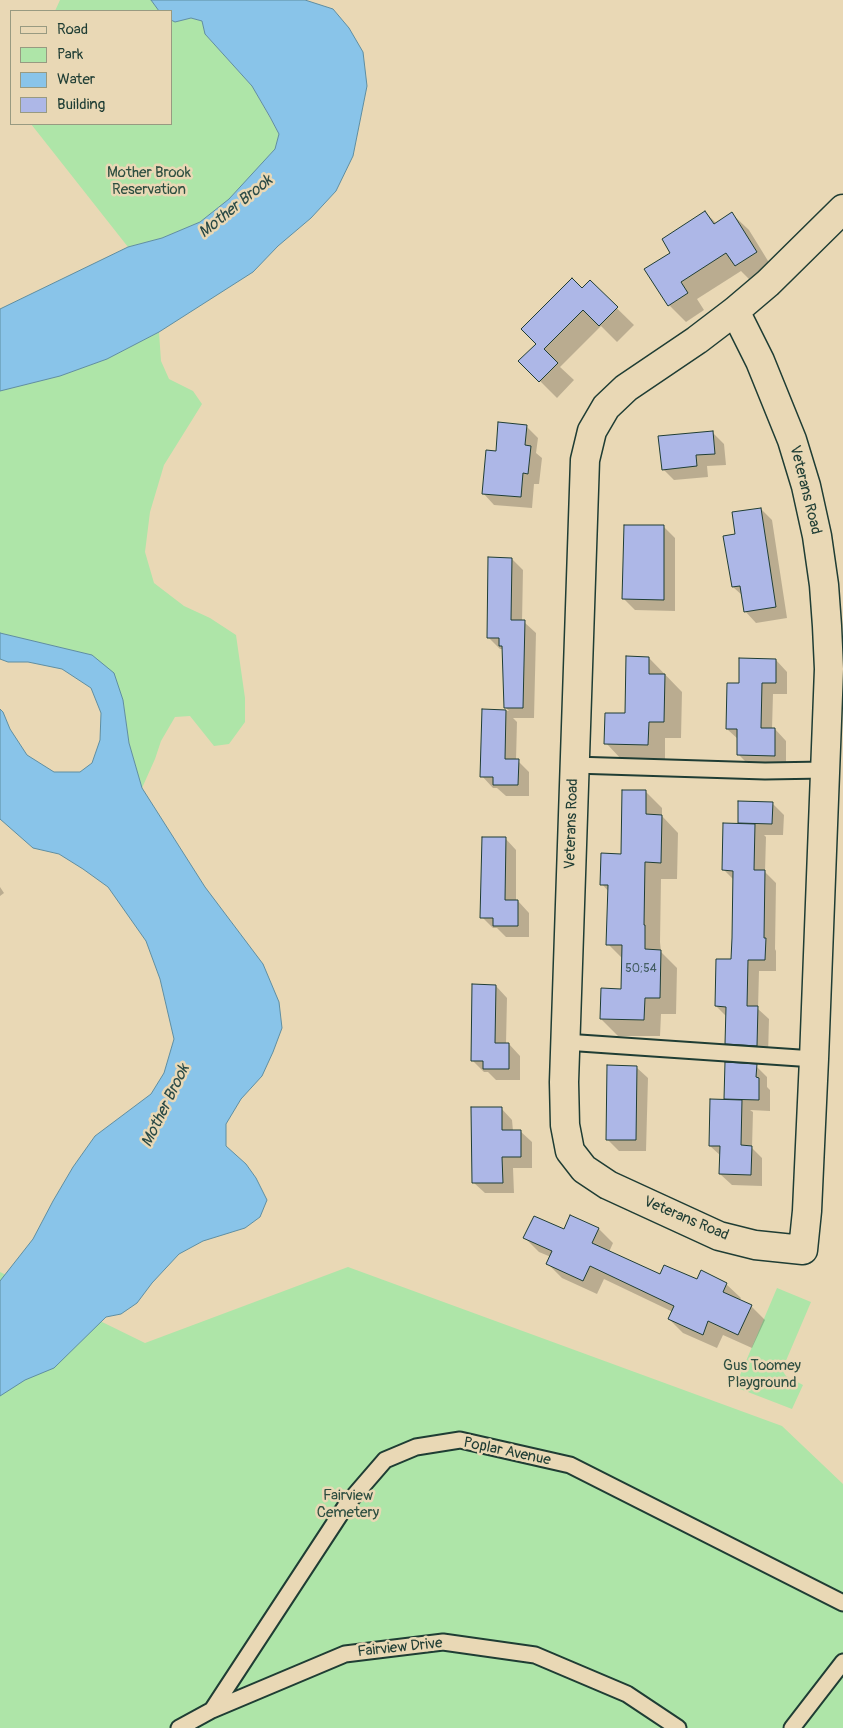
<!DOCTYPE html>
<style>
body{margin:0}
#map{position:relative;width:843px;height:1728px;overflow:hidden;background:#e9d8b5;font-family:Pangolin,sans-serif}
canvas{display:block}
.legend{position:absolute;left:10px;top:10px;width:162px;height:115px;box-sizing:border-box;background:#e9d8b5;border:1px solid #989a81;margin:0;padding:6px 9px;list-style:none;font-size:15px;color:#1f3d34}
.legend li{display:flex;align-items:center;gap:10px;height:25px}
.legend b{width:25px;border:1px solid #989a81}
</style>
<div id="map">
<canvas width="843" height="1728"></canvas>
<ul class="legend">
<li><b style="height:6px;background:#e9d8b5"></b>Road</li>
<li><b style="height:14px;background:#aee5a8"></b>Park</li>
<li><b style="height:14px;background:#89c4e9"></b>Water</li>
<li><b style="height:14px;background:#adb7e7"></b>Building</li>
</ul>
</div>
<script>
const context = document.querySelector('canvas').getContext('2d');
context.lineJoin = 'round';
function fill(path, color) { context.fillStyle = color; context.fill(path, 'evenodd'); }
const toPath = rows => new Path2D(rows.map(r => 'M' + r).join(''));
function trace(path, color, width, dash) { context.strokeStyle = color; context.lineWidth = width; context.lineCap = dash ? 'butt' : 'round'; context.setLineDash(dash || []); context.stroke(path); }
function drawText(font, color, halo, rows, align = 'center') {
  context.font = font + ' Pangolin,sans-serif'; context.lineWidth = 5; context.setLineDash([]); context.textBaseline = 'middle'; context.strokeStyle = halo; context.fillStyle = color; for (const [text, x, y, turn = 0] of rows) {
    context.save(); context.translate(x, y); context.rotate((+turn || 0) * Math.PI / 180); context.textAlign = isNaN(turn) ? turn : align; if (halo) context.strokeText(text, 0, 0); context.fillText(text, 0, 0); context.restore();
  }
}
fill(toPath([
 [60,0,151,0,159,11,55,11],
 [191,18,202,21,205,34,252,86,279,134,275,149,256,171,229,199,200,222,162,238,128,247,31,124,171,124,171,20,175,22],
 [159,332,161,361,169,379,193,391,202,404,164,465,150,512,145,552,154,583,184,606,210,618,236,635,245,698,245,722,229,744,214,746,190,716,175,717,161,741,155,759,142,788,129,743,123,700,92,655,0,633,0,391,60,376,107,359],
 [348,1267,782,1426,843,1484,843,1728,0,1728,0,1272,145,1343],
 [777,1288,811,1302,782,1370,786,1376,803,1385,792,1409,735,1387]
]), '#aee5a8');
const water = toPath([
 [151,0,305,0,333,9,349,28,363,52,367,86,353,156,336,191,311,218,278,246,253,272,159,332,107,359,60,376,0,391,0,309,128,247,162,238,200,222,229,199,275,149,279,134,270,117,252,86,205,34,202,21,191,18,175,22,171,20,171,11,159,11,151,0],
 [0,633,92,655,114,673,123,700,129,743,142,788,205,887,263,964,279,1002,282,1028,273,1052,262,1076,241,1099,226,1124,226,1146,246,1164,256,1178,267,1200,260,1217,245,1228,203,1241,179,1254,152,1283,137,1303,121,1314,106,1317,54,1368,25,1380,0,1396,0,1281,33,1239,53,1201,73,1167,95,1136,151,1094,164,1073,174,1039,160,979,146,941,108,887,83,869,59,854,33,848,0,819,0,709,3,712,10,729,27,755,54,772,80,772,92,763,100,740,101,713,91,688,62,669,28,662,8,662,0,659,0,633]
]);
fill(water, '#89c4e9');
trace(water, '#5f8ea1', 1);
fill(toPath([
 [705,212,717,224,732,214,749,230,773,269,752,282,741,271,697,299,704,310,686,322,669,305,646,269,672,253],
 [590,282,634,325,617,342,601,326,560,367,574,380,557,398,520,361,537,344],
 [526,426,538,438,536,453,542,458,539,484,534,484,532,508,494,505,483,493,497,452],
 [712,432,724,444,726,465,707,466,708,477,674,480,663,469],
 [761,509,772,520,787,618,756,623,745,611,743,596,733,587,737,534],
 [664,527,675,538,675,611,635,610,623,598],
 [512,559,523,570,522,622,524,622,536,633,534,718,513,718,517,722,516,760,518,761,529,772,529,796,506,796,497,788,493,788,482,776,483,710,509,711,505,707,504,649,500,649,488,637],
 [649,658,682,692,681,738,665,738,665,761,622,760,606,743,627,715],
 [776,660,787,672,787,694,773,694,772,729,775,729,786,741,786,766,750,766,739,755,739,740,727,729],
 [645,791,662,808,662,816,678,833,677,879,661,879,660,942,661,952,677,968,676,1014,661,1014,660,1036,618,1036,601,1019,622,990,623,959,608,944,609,892,602,884,623,855],
 [739,803,772,803,784,815,783,835,764,835,766,837,765,872,776,883,775,949,776,951,776,971,759,971,758,1009,769,1019,768,1056,738,1054,727,1043,727,1017,716,1006,732,961,734,880,724,870,739,825],
 [505,838,516,850,516,901,518,901,529,913,529,937,506,937,497,928,493,928,482,917],
 [0,887,4,893,0,896],
 [496,986,507,998,506,1044,509,1044,520,1056,520,1080,496,1080,488,1072,484,1072,472,1060],
 [756,1066,767,1077,767,1087,770,1090,770,1111,750,1110,753,1112,752,1148,762,1158,762,1186,732,1185,720,1174,721,1156,710,1146,728,1101,726,1098],
 [636,1067,648,1078,646,1151,619,1151,607,1139],
 [501,1108,512,1120,513,1131,520,1131,532,1142,532,1168,513,1168,514,1193,485,1193,473,1182],
 [571,1216,599,1229,613,1243,609,1252,661,1275,726,1284,741,1298,739,1301,751,1306,765,1320,752,1348,723,1335,717,1348,683,1333,669,1319,673,1312,604,1279,597,1294,562,1278,548,1264,551,1257,539,1252,525,1238,565,1231]
]), '#0003');
const building = toPath([
 [705,211,714,224,732,212,757,252,735,266,726,253,681,282,688,293,668,306,644,269,670,253,662,239,705,211],
 [572,278,582,288,590,280,618,307,599,326,583,310,544,349,558,363,539,382,518,361,536,344,521,329,572,278],
 [498,422,527,425,525,445,531,446,528,474,523,473,521,497,482,494,486,450,496,451,498,422],
 [713,431,715,454,696,455,697,466,662,470,658,436,713,431],
 [761,508,776,607,744,612,740,586,732,587,723,536,735,534,732,512,761,508],
 [624,525,664,525,664,600,622,599,624,525],
 [488,557,512,558,511,620,525,620,523,708,504,708,502,646,499,646,499,638,487,638,488,557],
 [626,656,649,657,649,674,665,674,664,722,649,722,648,745,604,744,605,713,625,713,626,656],
 [739,658,776,659,776,683,762,683,761,728,775,728,775,756,737,755,737,729,726,729,727,683,739,683,739,658],
 [482,709,506,710,505,759,519,759,518,785,493,785,493,777,480,777,482,709],
 [622,790,646,790,646,814,662,815,661,863,645,862,644,925,645,925,645,949,661,950,660,998,645,998,644,1020,600,1019,601,988,621,989,622,945,606,945,608,885,600,885,601,853,621,854,622,790],
 [738,801,773,802,772,824,738,823,738,801],
 [723,823,755,824,754,870,765,870,764,938,766,938,765,960,748,960,747,1006,758,1006,757,1046,725,1044,726,1007,715,1006,716,959,731,959,732,938,733,871,722,870,723,823],
 [482,837,506,837,505,900,518,900,518,926,493,926,493,918,480,918,482,837],
 [472,984,496,985,495,1043,509,1043,509,1069,483,1069,483,1061,471,1061,472,984],
 [725,1062,757,1064,756,1077,759,1078,759,1100,724,1099,725,1062],
 [607,1065,637,1066,636,1140,606,1140,607,1065],
 [710,1099,742,1100,741,1145,752,1146,751,1175,719,1174,720,1146,709,1146,710,1099],
 [471,1107,502,1107,502,1130,521,1130,521,1157,502,1157,503,1183,472,1183,471,1107],
 [570,1215,599,1228,592,1243,660,1274,664,1265,697,1279,701,1270,727,1283,723,1292,752,1305,738,1335,708,1321,703,1335,668,1319,674,1306,590,1266,583,1281,546,1264,552,1251,523,1238,534,1216,564,1229,570,1215]
]);
fill(building, '#adb7e7');
trace(building, '#1f3d34', 1);
const lane = toPath([
 [574,765,765,771,825,770],
 [565,1042,814,1059],
 [212,1710,347,1504,385,1460,416,1447,460,1440,570,1465,843,1603],
 [179,1728,212,1710,345,1654,443,1642,535,1655,627,1694,678,1728],
 [792,1728,843,1662]
]);
const street = toPath([
 [735,311,760,361,775,398,792,440,806,486,817,536,824,585,827,626,829,669,814,1059,807,1211,803,1250,755,1245,719,1236,608,1185,584,1169,570,1151,565,1125,564,1082,585,460,592,431,606,407,626,388,697,340,735,311,768,283,843,209]
]);
trace(lane, '#1f3d34', 19);
trace(street, '#1f3d34', 31);
trace(lane, '#e9d8b5', 15);
trace(street, '#e9d8b5', 28);
drawText('12px', '#425c61', null, [
 ["50;54",641,969]
]);
drawText('15px', '#2d4e40', '#e9d8b5', [
 ["Mother Brook",149,173],
 ["Reservation",149,190],
 ["Gus Toomey",762,1366],
 ["Playground",762,1383],
 ["Fairview",348,1496],
 ["Cemetery",348,1513]
]);
drawText('15px', '#1f3d34', '#e9d8b5', [
 ["Veterans Road",805,490,76],
 ["Veterans Road",572,824,-88],
 ["Veterans Road",686,1219,23],
 ["Poplar Avenue",507,1452,12],
 ["Fairview Drive",400,1648,-6]
]);
drawText('italic 16px', '#2a4a46', '#e9d8b5', [
 ["Mother Brook",236,207,-39],
 ["Mother Brook",166,1106,-64]
]);
</script>
